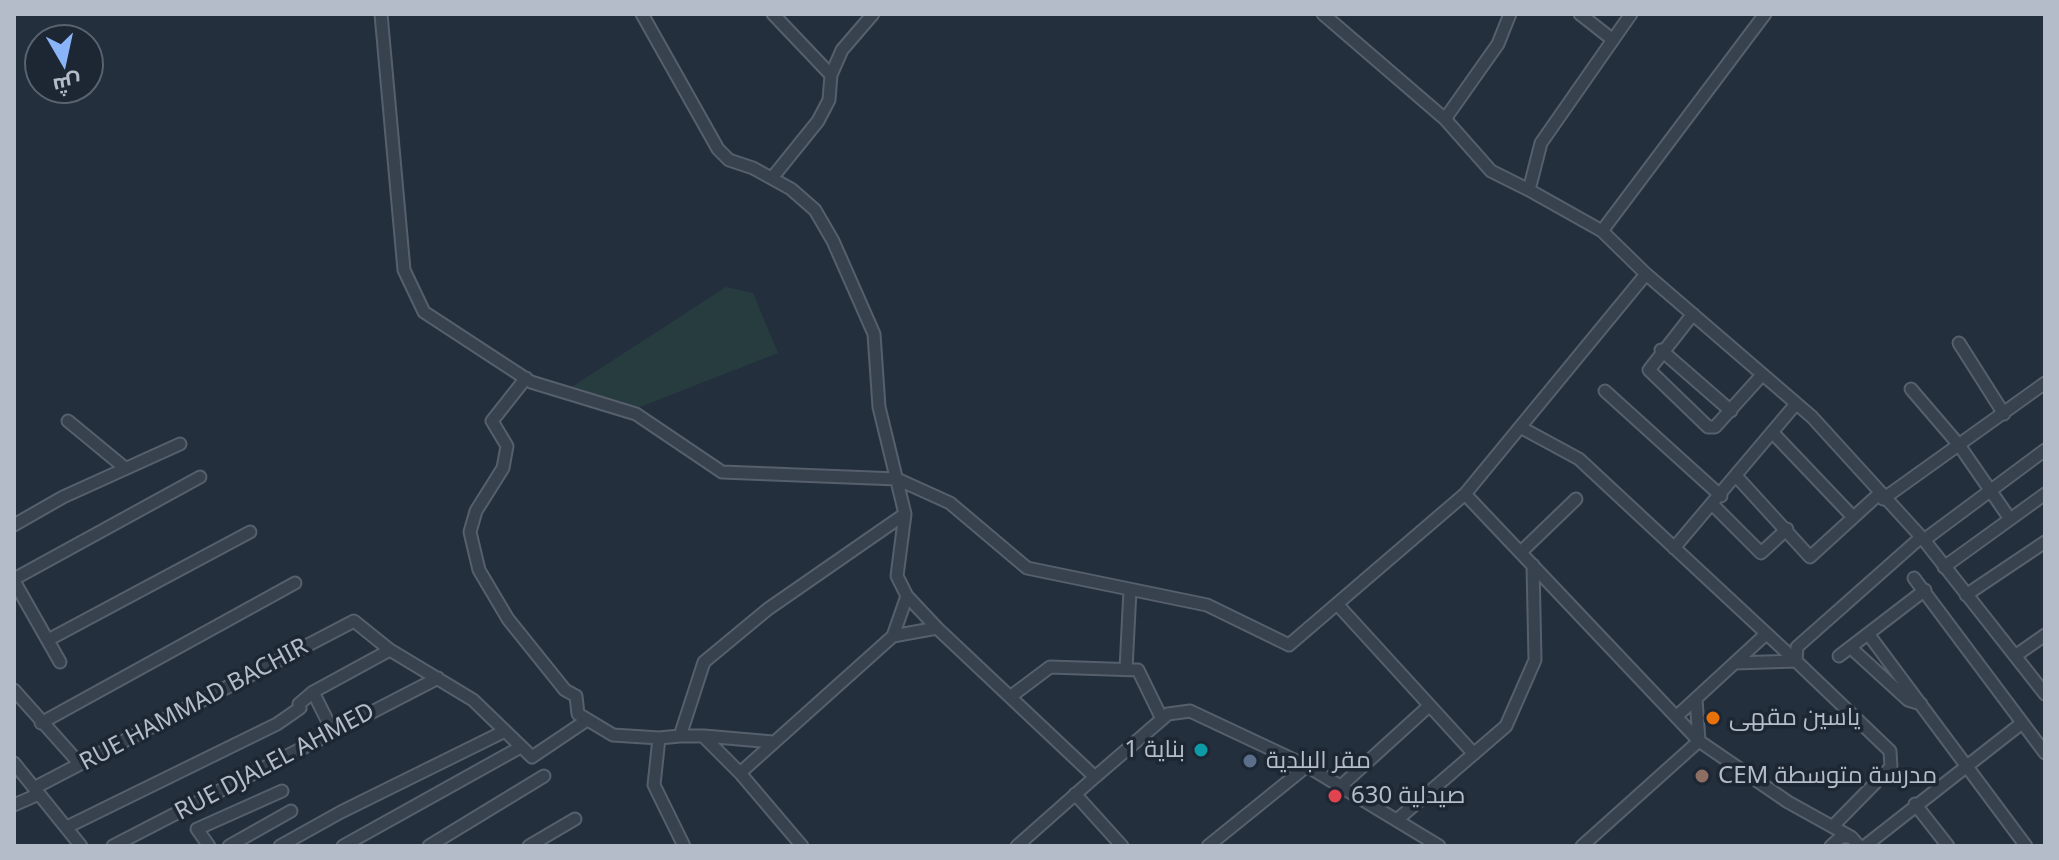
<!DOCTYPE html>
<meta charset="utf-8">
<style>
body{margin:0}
#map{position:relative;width:2059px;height:860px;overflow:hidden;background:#242f3e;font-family:"Noto Sans",Cairo,sans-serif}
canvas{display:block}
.frame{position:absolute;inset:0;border:16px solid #b4bcc9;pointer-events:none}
.north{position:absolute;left:24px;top:24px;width:80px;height:80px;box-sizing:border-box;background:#1d2633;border:2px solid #59626f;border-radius:50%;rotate:171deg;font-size:22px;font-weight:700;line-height:32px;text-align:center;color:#b4bcc9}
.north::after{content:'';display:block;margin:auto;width:28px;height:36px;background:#8ab4f8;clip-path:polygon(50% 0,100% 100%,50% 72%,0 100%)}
</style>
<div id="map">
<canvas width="2059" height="860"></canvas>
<div class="frame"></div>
<div class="north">ش</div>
</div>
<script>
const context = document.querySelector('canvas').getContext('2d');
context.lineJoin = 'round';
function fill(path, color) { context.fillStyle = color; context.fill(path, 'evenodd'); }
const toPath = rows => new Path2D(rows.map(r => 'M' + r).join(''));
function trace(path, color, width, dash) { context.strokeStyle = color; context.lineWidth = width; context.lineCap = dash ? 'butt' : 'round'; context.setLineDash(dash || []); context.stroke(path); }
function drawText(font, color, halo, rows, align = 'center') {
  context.font = font + ' "Noto Sans",Cairo,sans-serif'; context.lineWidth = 7; context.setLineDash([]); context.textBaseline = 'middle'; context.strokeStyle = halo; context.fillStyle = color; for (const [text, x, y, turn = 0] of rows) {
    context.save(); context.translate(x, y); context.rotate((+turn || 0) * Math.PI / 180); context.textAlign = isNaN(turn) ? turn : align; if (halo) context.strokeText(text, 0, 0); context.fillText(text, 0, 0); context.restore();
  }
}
fill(toPath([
 [726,287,753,293,778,353,640,407,570,388]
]), '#263c3f');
const minor = toPath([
 [381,14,404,270,424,312,531,382,636,414,722,472,897,479,950,503,1027,568,1207,605,1289,645,1465,494,1646,274,1812,417,1924,540,2045,694],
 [642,14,718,149,729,160,753,168,791,189,815,210,833,241,874,334,879,407,905,514,897,576,907,596,937,628],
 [773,14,831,75],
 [1323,14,1445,119,1491,171,1529,190],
 [1580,14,1613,40],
 [1445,119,1498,44,1510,14],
 [772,178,818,121,829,100,831,75,842,50,873,14],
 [1602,231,1529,190,1541,143,1631,14],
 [1646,274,1602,231,1765,14],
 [1693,314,1649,370,1708,427,1715,427,1762,375],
 [1959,343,2004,414],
 [1661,350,1731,411],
 [526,378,492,421,507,446,503,468,476,511,470,532,479,570,508,619,565,690,576,696,578,714,613,735,659,738],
 [1911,389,1959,445,2010,519],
 [1605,391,1721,496],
 [68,421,125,468],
 [1520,427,1579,459,1796,661],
 [1772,432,1853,517],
 [1737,477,1810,557,1879,494],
 [1465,494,1699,741,1788,802,1851,837,1859,846],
 [1883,499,2045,383],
 [1713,505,1761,553,1787,529],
 [14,525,63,497,180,444],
 [1924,540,2045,450],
 [1674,548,1795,405],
 [1521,552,1576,499],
 [1944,567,2045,494],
 [1914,578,2045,753],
 [14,579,200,477],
 [14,581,60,662],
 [1966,595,2045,542],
 [1337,604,1474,754],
 [1869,635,2026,846],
 [893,636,907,596],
 [48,640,250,532],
 [1851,648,1908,700,1921,704],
 [1839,656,1925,590],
 [2015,656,2045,635],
 [1735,663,1796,661],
 [1126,669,1130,590],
 [14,690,80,764],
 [313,692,332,730],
 [1010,697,1050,667,1138,670,1162,719],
 [1677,716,1766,634],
 [41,723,295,583],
 [680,736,703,736,740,773,893,636,937,628,1095,777,1168,714,1190,711,1307,766,1439,846],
 [704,736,773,742],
 [14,763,81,846],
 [740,773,802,846],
 [1342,785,1429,706],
 [34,788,354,621,390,650,473,700,532,757,587,720],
 [1075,794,1122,846],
 [1915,804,1948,846],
 [14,805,39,794],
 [1398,819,1506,726,1535,660,1533,565],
 [1833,826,1891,767,1890,751,1796,661,1797,647,1919,539],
 [67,827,277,724,300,708,299,704,313,692,390,650],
 [113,846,438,678],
 [209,846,197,829,282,791],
 [229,846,291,811],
 [280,846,341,812,505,731],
 [343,846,519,748],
 [429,846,544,776],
 [529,846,575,819],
 [684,846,654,785,659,738,680,736,704,662,768,609,905,514],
 [1017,846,1095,777],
 [1208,846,1307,766],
 [1582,846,1699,741,1696,699],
 [1831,846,1841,837,1851,837],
 [1865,846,2022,723]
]);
trace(minor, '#565f6c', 15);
trace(minor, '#38414e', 11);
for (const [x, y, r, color] of [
 [1713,718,8,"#e8710a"],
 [1201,750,8,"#0f9aa8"],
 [1250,761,8,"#5c6f8a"],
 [1702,776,8,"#8d6e63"],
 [1335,796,8,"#e0444e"]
]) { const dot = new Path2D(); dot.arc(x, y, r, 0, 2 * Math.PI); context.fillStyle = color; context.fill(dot); trace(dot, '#1d2633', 3); }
drawText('24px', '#b4bcc9', '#1d2633', [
 ["RUE HAMMAD BACHIR",194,705,-28],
 ["RUE DJALEL AHMED",275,762,-28]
]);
drawText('24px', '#b4bcc9', '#1d2633', [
 ["ياسين مقهى",1729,718],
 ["بناية 1",1185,750,"right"],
 ["مقر البلدية",1266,761],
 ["CEM مدرسة متوسطة",1718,776],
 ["صيدلية 630",1351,796]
], 'left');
</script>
